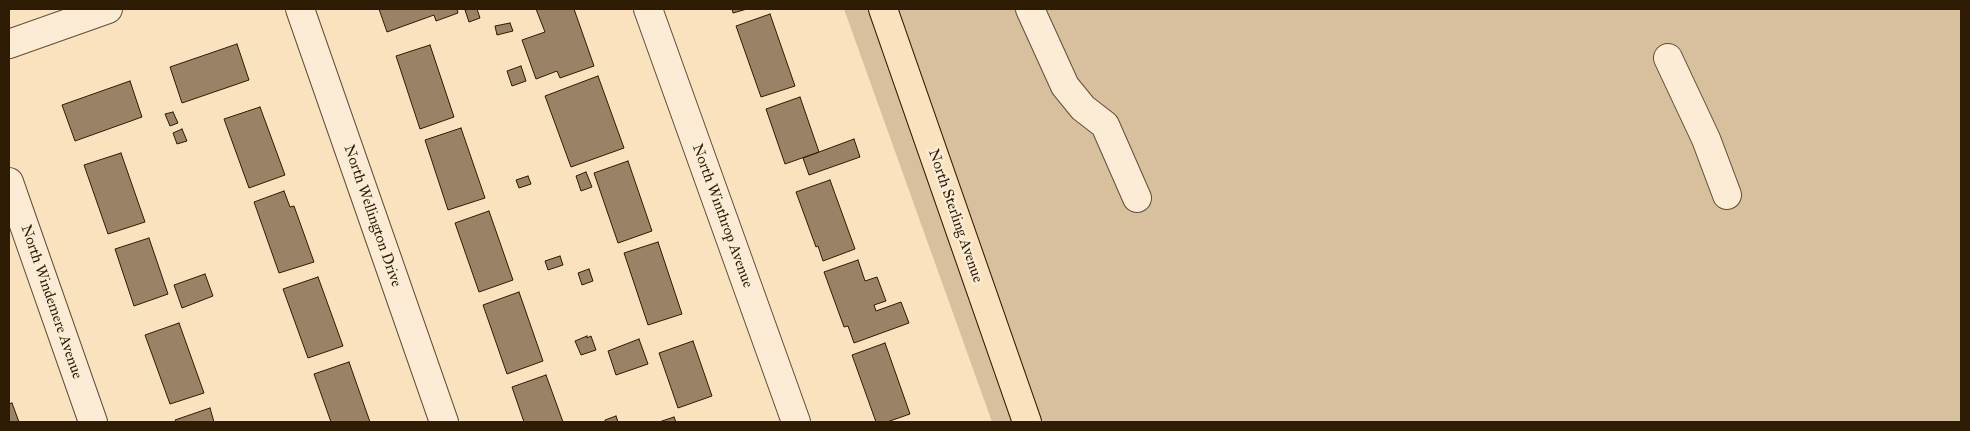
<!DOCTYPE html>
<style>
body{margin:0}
#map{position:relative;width:1970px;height:431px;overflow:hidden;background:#fbe2bf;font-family:"IM FELL Great Primer",serif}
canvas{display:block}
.frame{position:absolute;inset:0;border:10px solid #2e1b03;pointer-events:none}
</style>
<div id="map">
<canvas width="1970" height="431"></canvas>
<div class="frame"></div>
</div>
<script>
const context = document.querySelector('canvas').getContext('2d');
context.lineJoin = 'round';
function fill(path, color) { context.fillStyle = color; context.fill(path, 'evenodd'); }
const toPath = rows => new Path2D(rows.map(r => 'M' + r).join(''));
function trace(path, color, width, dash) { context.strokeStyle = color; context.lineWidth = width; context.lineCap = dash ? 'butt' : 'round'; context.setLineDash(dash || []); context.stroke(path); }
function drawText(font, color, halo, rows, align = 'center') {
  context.font = font + ' "IM FELL Great Primer",serif'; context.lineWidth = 5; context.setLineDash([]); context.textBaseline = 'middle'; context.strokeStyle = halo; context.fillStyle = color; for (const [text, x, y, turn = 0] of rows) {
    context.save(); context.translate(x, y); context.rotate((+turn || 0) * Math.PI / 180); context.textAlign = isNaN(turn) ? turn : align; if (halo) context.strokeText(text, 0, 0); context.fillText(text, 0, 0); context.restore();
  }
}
fill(toPath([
 [844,9,1961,9,1961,422,992,422]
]), '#d8c09f');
const building = toPath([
 [379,9,457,9,458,13,436,21,434,15,387,32,379,9],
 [470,9,477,9,480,18,469,22,465,10,470,9],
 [536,9,574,9,594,66,560,78,557,71,536,79,522,40,545,32,536,9],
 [732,9,747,9,733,13,732,9],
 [770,14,795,86,761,97,736,26,770,14],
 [510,23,513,31,497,35,495,26,510,23],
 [237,44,249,80,182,103,170,67,237,44],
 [430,45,454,117,420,129,396,56,430,45],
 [521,66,526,81,512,86,507,71,521,66],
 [598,76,624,148,571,167,545,96,598,76],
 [130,81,142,117,75,141,62,105,130,81],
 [800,97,819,152,785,164,766,109,800,97],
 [260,107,285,175,249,188,224,119,260,107],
 [173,112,178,123,170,126,165,114,173,112],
 [461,128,485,198,448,210,425,140,461,128],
 [182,129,187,141,177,144,173,133,182,129],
 [854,139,860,157,809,175,803,158,854,139],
 [121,153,145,222,108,234,84,165,121,153],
 [628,161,652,231,618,243,594,173,628,161],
 [586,172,592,187,581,191,576,176,586,172],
 [528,176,531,184,519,188,516,180,528,176],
 [830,180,855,249,823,261,818,246,816,247,796,192,830,180],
 [284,191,290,207,294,206,314,262,279,273,254,202,284,191],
 [489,211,513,280,479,292,455,223,489,211],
 [149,238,168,294,134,306,115,249,149,238],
 [658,242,682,314,648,325,624,253,658,242],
 [560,256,563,265,548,270,545,261,560,256],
 [858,260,865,281,877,277,886,301,874,305,876,311,901,302,909,323,854,343,848,326,844,327,824,272,858,260],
 [589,269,593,281,582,285,578,273,589,269],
 [205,274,213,296,182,308,174,285,205,274],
 [318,277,343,346,308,358,283,289,318,277],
 [519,292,543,361,507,374,483,305,519,292],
 [179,323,204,393,170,404,145,335,179,323],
 [587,336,587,338,591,336,596,350,581,355,575,341,587,336],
 [639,339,648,364,616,375,608,351,639,339],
 [693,341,712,396,678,408,659,353,693,341],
 [885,343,910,414,887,422,876,422,852,355,885,343],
 [349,362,370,422,331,422,314,374,349,362],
 [546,375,563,422,524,422,512,387,546,375],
 [12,403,19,422,9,422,9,404,12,403],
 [210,408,214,422,176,422,175,420,210,408],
 [616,416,618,422,605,422,605,420,616,416],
 [674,417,676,422,659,422,674,417]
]);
fill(building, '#998265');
trace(building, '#2e1b03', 1);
const minor = toPath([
 [300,9,444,422],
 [648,9,796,422],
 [1030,9,1065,86,1083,108,1105,125,1137,198],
 [9,44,108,9],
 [1668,58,1706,139,1727,195],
 [9,182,93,422]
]);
const major = toPath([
 [883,9,1027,422]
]);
trace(minor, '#614d32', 30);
trace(major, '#2e1b03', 30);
trace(minor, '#fcecd5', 28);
trace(major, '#fbe2bf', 28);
drawText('15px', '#2e1b03', '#fcecd5', [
 ["North Wellington Drive",372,216,71],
 ["North Winthrop Avenue",722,216,70],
 ["North Sterling Avenue",955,216,71],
 ["North Windemere Avenue",51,302,71]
]);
</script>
